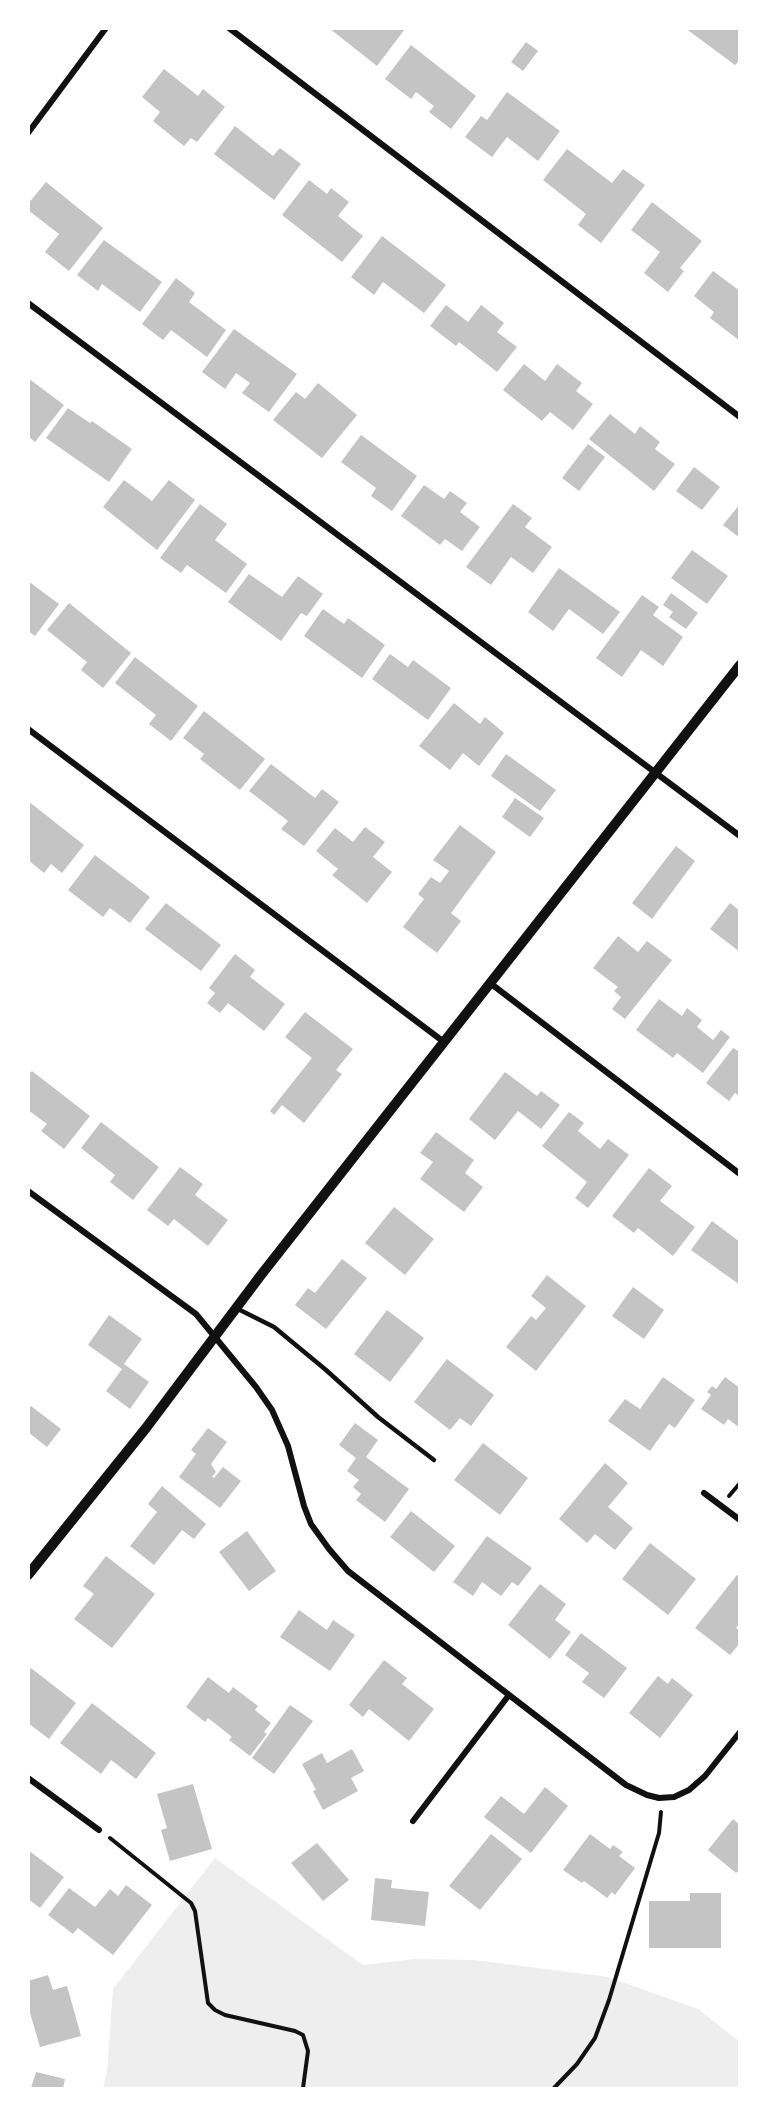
<!DOCTYPE html>
<style>
body{margin:0}
#map{position:relative;width:768px;height:2117px;overflow:hidden;background:#fff;font-family:Bitter,serif}
canvas{display:block}
.frame{position:absolute;inset:0;border:30px solid #fff;pointer-events:none}
</style>
<div id="map">
<canvas width="768" height="2117"></canvas>
<div class="frame"></div>
</div>
<script>
const context = document.querySelector('canvas').getContext('2d');
context.lineJoin = 'round';
function fill(path, color) { context.fillStyle = color; context.fill(path, 'evenodd'); }
const toPath = rows => new Path2D(rows.map(r => 'M' + r).join(''));
function trace(path, color, width, dash) { context.strokeStyle = color; context.lineWidth = width; context.lineCap = dash ? 'butt' : 'round'; context.setLineDash(dash || []); context.stroke(path); }
fill(toPath([
 [215,1858,363,1965,415,1959,474,1960,608,1977,698,2009,739,2041,739,2088,103,2088,107,2071,113,1989]
]), '#eee');
fill(toPath([
 [329,28,404,28,405,29,377,66],
 [685,28,740,28,740,60,735,65],
 [526,42,538,51,523,71,511,62],
 [411,45,476,96,451,129,429,112,434,106,416,92,411,99,385,79],
 [164,69,198,96,203,89,225,107,197,142,191,138,184,146,153,121,160,112,142,97],
 [507,92,560,131,538,161,507,137,492,157,465,137,481,116,487,120],
 [235,126,273,156,280,148,301,164,274,200,214,154],
 [567,149,612,183,623,169,645,185,601,243,578,225,586,214,543,180],
 [309,180,327,194,331,188,349,202,338,216,363,236,342,262,282,215],
 [46,182,103,228,69,271,45,252,59,234,28,210,28,204],
 [652,202,702,241,680,268,684,271,668,292,644,273,660,252,631,230],
 [382,236,446,285,424,313,383,282,374,295,351,277],
 [104,240,162,282,140,312,102,284,98,291,77,275],
 [713,271,740,291,740,341,710,318,714,312,694,296],
 [176,278,195,293,189,302,226,330,207,357,171,330,163,340,142,324],
 [446,305,468,322,481,305,504,323,497,332,517,347,497,372,459,342,456,346,430,326],
 [234,329,297,374,269,412,242,393,250,383,236,373,225,389,202,372],
 [524,364,545,381,557,364,582,383,576,391,593,404,573,430,550,412,542,421,503,390],
 [28,378,64,405,35,442,28,436],
 [318,383,357,415,322,458,273,420,296,392,305,399],
 [68,408,90,423,92,421,132,449,109,482,46,438],
 [610,414,635,434,640,426,660,442,655,449,675,464,654,491,589,439],
 [361,435,417,476,392,511,371,496,376,488,341,462],
 [588,444,605,457,579,491,562,478],
 [694,467,720,487,702,510,676,491],
 [124,480,152,501,169,480,195,500,157,550,103,507],
 [424,485,444,499,450,491,467,503,460,512,480,527,462,551,445,539,440,545,401,516],
 [200,504,227,524,215,540,247,564,226,593,187,565,181,573,160,558],
 [513,504,532,518,525,527,552,547,533,573,511,557,491,585,466,567],
 [740,504,740,538,723,525],
 [692,550,728,576,707,604,671,578],
 [559,568,620,612,603,634,569,609,553,631,528,612],
 [249,574,282,597,298,576,323,594,307,616,301,613,281,641,228,602],
 [28,581,59,604,35,636,28,631],
 [671,593,698,613,686,629,669,617,673,612,663,605],
 [642,595,659,607,653,615,683,637,663,666,641,650,622,677,596,658],
 [69,603,131,653,103,688,81,670,87,662,47,630],
 [323,609,344,624,348,618,385,645,362,678,304,636],
 [390,654,408,667,413,660,451,688,428,720,372,679],
 [135,657,198,706,171,741,149,724,156,715,115,683],
 [454,703,480,724,485,717,504,733,479,766,463,753,450,770,419,746],
 [204,711,265,759,240,790,200,759,204,754,183,738],
 [506,754,556,790,540,811,491,776],
 [271,764,315,798,322,789,339,802,304,846,281,829,288,821,249,791],
 [515,798,544,818,530,837,502,817],
 [28,801,84,845,62,873,51,864,44,873,28,860],
 [460,825,496,852,451,913,461,921,437,953,403,927,424,899,418,894,431,877,440,883,449,871,433,860],
 [365,827,385,842,373,857,392,872,367,903,332,875,338,869,316,851,335,828,353,842],
 [676,846,695,861,652,919,632,903],
 [95,855,150,897,130,923,110,908,103,917,68,890],
 [166,903,221,945,201,971,145,929],
 [730,903,740,911,740,952,710,929],
 [618,936,638,952,647,941,672,960,625,1019,612,1009,621,997,614,991,618,987,593,968],
 [235,954,255,970,250,977,285,1004,264,1031,228,1003,220,1013,207,1003,215,993,209,988],
 [659,999,682,1016,687,1008,702,1020,697,1027,713,1040,721,1030,730,1037,703,1073,677,1053,673,1058,636,1030],
 [305,1012,353,1049,336,1070,342,1074,304,1123,282,1105,274,1115,270,1111,312,1058,285,1037],
 [733,1048,740,1052,740,1097,735,1093,729,1101,706,1083],
 [32,1071,90,1116,64,1149,41,1131,47,1124,28,1110,28,1075],
 [505,1072,537,1096,541,1091,560,1105,541,1129,518,1111,495,1140,469,1119],
 [569,1112,584,1123,578,1131,600,1149,608,1139,629,1155,588,1208,575,1198,587,1182,542,1146],
 [101,1122,159,1167,133,1200,110,1182,115,1175,81,1148],
 [436,1132,474,1160,465,1173,483,1187,464,1212,420,1179,433,1162,420,1153],
 [180,1167,203,1184,195,1195,228,1220,208,1246,174,1219,168,1226,147,1210],
 [649,1168,672,1186,660,1201,695,1227,673,1256,638,1228,634,1233,612,1216],
 [394,1207,434,1239,405,1275,365,1243],
 [712,1221,740,1242,740,1285,691,1250],
 [342,1259,367,1278,326,1329,295,1305,308,1288,315,1293],
 [547,1275,586,1306,536,1371,506,1347,531,1316,536,1320,546,1308,531,1296],
 [633,1287,664,1310,644,1339,612,1316],
 [387,1310,424,1338,390,1382,354,1354],
 [109,1315,142,1339,124,1364,149,1382,130,1409,106,1391,122,1369,88,1345],
 [447,1359,494,1395,471,1426,460,1418,450,1430,414,1402],
 [663,1377,695,1400,675,1428,669,1424,650,1451,608,1421,625,1399,640,1409],
 [725,1377,740,1388,740,1428,728,1419,724,1425,701,1409,711,1395,707,1392,712,1386,716,1389],
 [31,1406,61,1429,47,1447,28,1432,28,1409],
 [355,1423,378,1440,366,1457,409,1489,385,1522,356,1500,361,1494,353,1487,359,1480,347,1471,356,1458,339,1445],
 [208,1428,227,1442,211,1464,216,1472,212,1477,214,1478,223,1467,241,1481,220,1508,179,1477,196,1454,191,1450],
 [483,1443,528,1478,500,1515,454,1480],
 [605,1463,628,1483,608,1507,633,1528,615,1550,595,1534,587,1543,559,1519],
 [162,1486,206,1524,194,1539,182,1530,154,1565,130,1546,157,1512,148,1504],
 [411,1511,455,1546,434,1572,390,1537],
 [247,1531,276,1571,249,1591,219,1552],
 [487,1536,532,1568,518,1586,512,1582,501,1596,482,1582,473,1596,453,1582],
 [650,1543,696,1579,668,1615,622,1579],
 [106,1556,155,1594,112,1648,74,1619,94,1594,83,1586],
 [737,1575,740,1577,740,1623,736,1628,740,1631,740,1643,730,1655,695,1628],
 [540,1584,566,1604,555,1620,571,1632,550,1659,508,1625],
 [299,1610,327,1630,333,1620,355,1635,330,1671,280,1637],
 [581,1633,627,1668,604,1698,582,1682,589,1673,565,1655],
 [384,1660,407,1678,402,1684,434,1709,409,1741,369,1709,363,1717,349,1705],
 [31,1668,76,1703,49,1739,28,1723,28,1672],
 [658,1676,668,1684,672,1678,693,1695,660,1738,629,1713],
 [208,1677,229,1693,233,1687,258,1706,255,1710,271,1723,264,1732,267,1734,250,1756,229,1740,232,1737,208,1718,205,1722,186,1707],
 [92,1703,156,1753,136,1779,111,1760,101,1774,60,1743],
 [290,1705,313,1721,274,1774,252,1758],
 [352,1749,364,1771,351,1778,358,1791,323,1810,313,1791,316,1790,302,1764,322,1753,327,1763],
 [193,1784,212,1849,170,1861,161,1830,167,1828,157,1794],
 [545,1787,568,1806,531,1853,484,1817,501,1796,524,1814],
 [733,1819,740,1825,740,1869,736,1873,708,1850],
 [491,1834,522,1859,480,1910,449,1886],
 [590,1834,610,1849,613,1845,623,1852,619,1856,635,1868,615,1895,612,1892,607,1898,584,1881,582,1883,563,1870],
 [317,1843,349,1880,323,1901,291,1863],
 [28,1850,64,1877,40,1908,28,1899],
 [375,1878,392,1880,391,1888,429,1892,425,1926,371,1920],
 [126,1885,152,1905,113,1955,78,1928,73,1934,48,1915,69,1888,95,1907,110,1889,118,1896],
 [690,1893,721,1893,721,1948,649,1948,649,1901,690,1901],
 [48,1975,53,1990,67,1986,81,2036,40,2047,28,2006,28,1981],
 [36,2072,65,2079,63,2088,31,2088]
]), '#c4c4c4');
trace(toPath([
 [729,1496,740,1483],
 [110,1838,191,1903,195,1911,208,2003,215,2010,225,2015,295,2031,303,2035,308,2051,303,2088],
 [554,2088,577,2064,595,2038,609,2000,659,1833,661,1812]
]), '#111', 4);
trace(toPath([
 [236,1308,274,1327,326,1370,378,1417,434,1460]
]), '#111', 4.5);
trace(toPath([
 [229,28,740,417],
 [28,133,106,28],
 [28,303,740,836],
 [28,729,444,1042],
 [490,983,740,1174],
 [28,1191,196,1314,256,1387,272,1410,288,1446,304,1506,311,1524,329,1549,348,1571,626,1785,647,1795,659,1798,674,1797,689,1790,705,1776,740,1732],
 [704,1493,740,1520],
 [28,1778,99,1830],
 [413,1821,509,1695]
]), '#111', 6);
trace(toPath([
 [28,1575,146,1428,261,1275,740,665]
]), '#111', 10);
</script>
